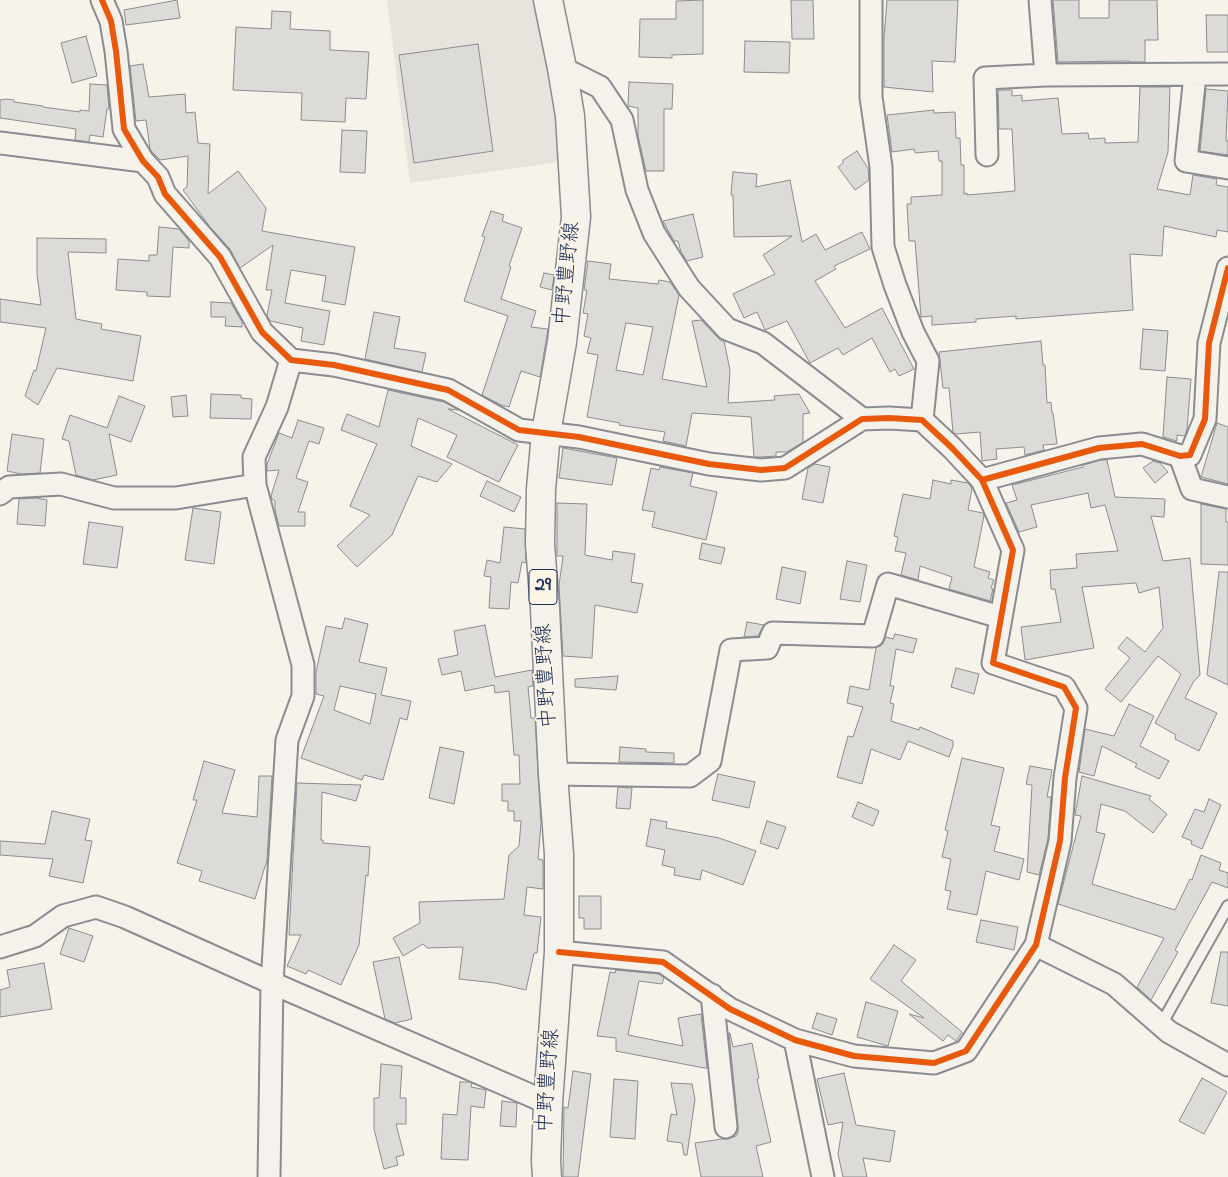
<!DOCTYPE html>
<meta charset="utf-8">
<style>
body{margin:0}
canvas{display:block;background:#f7f3ea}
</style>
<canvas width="1228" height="1177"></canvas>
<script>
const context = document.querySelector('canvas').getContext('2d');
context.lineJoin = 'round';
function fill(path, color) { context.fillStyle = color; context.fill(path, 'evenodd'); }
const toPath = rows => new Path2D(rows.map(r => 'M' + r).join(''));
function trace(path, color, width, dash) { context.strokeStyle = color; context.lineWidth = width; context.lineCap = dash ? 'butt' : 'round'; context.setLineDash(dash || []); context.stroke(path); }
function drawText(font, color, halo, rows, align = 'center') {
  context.font = font + ' "Indie Flower","Klee One",sans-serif'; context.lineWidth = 4; context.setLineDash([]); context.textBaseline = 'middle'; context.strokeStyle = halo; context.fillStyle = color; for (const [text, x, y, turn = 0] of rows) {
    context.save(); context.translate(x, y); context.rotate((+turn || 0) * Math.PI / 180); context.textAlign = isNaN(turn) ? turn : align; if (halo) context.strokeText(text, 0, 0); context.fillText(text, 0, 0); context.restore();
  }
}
fill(toPath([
 [387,0,548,0,573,160,410,183]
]), '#e8e4dd');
const building = toPath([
 [177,0,180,18,126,25,124,10,177,0],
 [703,0,703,54,672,55,672,58,639,57,640,19,676,19,676,1,703,0],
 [791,0,813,0,814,39,792,39,791,0],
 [887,0,958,0,955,62,932,61,933,92,884,87,884,38,887,0],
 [1053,0,1079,0,1079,18,1109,18,1109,0,1157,0,1158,40,1145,40,1145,62,1129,62,1129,61,1058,62,1053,0],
 [272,11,291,12,290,29,330,31,330,50,369,52,366,99,346,98,345,122,301,120,302,93,233,90,236,27,271,29,272,11],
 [1206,15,1228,15,1228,52,1207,52,1206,15],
 [86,36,97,76,72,83,61,43,86,36],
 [745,41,790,42,789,73,744,72,745,41],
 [478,44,493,151,414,163,399,55,478,44],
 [143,64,149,97,185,94,186,113,195,112,198,143,210,144,208,194,238,171,266,208,262,231,355,247,345,305,322,301,326,276,291,270,285,303,330,311,324,345,301,341,303,328,270,321,267,315,272,290,266,290,273,245,240,268,230,249,210,227,183,190,187,187,188,156,160,160,153,153,150,149,146,120,136,121,130,66,143,64],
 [629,82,673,84,672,109,664,109,664,171,646,171,638,136,638,108,628,106,629,82],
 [90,84,107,85,109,109,107,109,103,137,90,135,89,142,75,140,76,129,0,118,0,100,7,99,14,100,14,102,43,106,43,107,80,112,80,110,89,111,90,84],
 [1140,87,1170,87,1168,152,1157,189,1190,195,1193,175,1217,179,1216,185,1228,187,1228,232,1217,230,1216,237,1164,226,1162,256,1130,254,1133,310,1016,319,1016,316,976,319,976,322,932,325,932,316,921,317,915,241,909,241,907,204,911,204,911,197,942,195,942,161,939,161,938,151,915,153,914,149,892,152,887,115,934,110,934,113,955,112,956,138,960,138,961,165,964,165,964,194,967,193,967,195,1015,191,1012,129,999,129,998,90,1012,90,1012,96,1022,95,1022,101,1058,98,1062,134,1088,133,1089,139,1105,138,1105,143,1138,142,1140,87],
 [1206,89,1228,91,1226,141,1228,141,1228,155,1200,151,1206,89],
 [342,130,367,131,365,173,340,172,342,130],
 [857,151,868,168,869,180,855,190,838,167,843,163,843,160,857,151],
 [733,172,757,174,756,187,790,180,802,242,816,234,825,250,862,232,870,249,834,266,836,269,815,281,845,328,882,308,914,369,899,376,895,369,890,372,872,338,843,355,838,348,810,363,787,321,765,330,757,312,744,318,733,294,775,274,763,255,792,236,734,237,733,195,731,195,733,172],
 [491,211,504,215,502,221,522,228,509,266,511,267,501,299,536,311,531,327,548,329,540,377,521,371,509,407,501,405,482,395,508,316,464,301,485,237,482,236,491,211],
 [693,214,703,257,687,261,681,252,678,241,674,241,663,221,693,214],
 [159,227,179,229,189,241,189,248,173,247,170,297,147,296,147,292,116,290,118,259,149,261,149,255,157,255,159,227],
 [37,238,106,239,106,253,68,252,76,319,102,324,101,329,141,336,133,381,57,368,38,405,25,396,34,370,36,371,46,328,0,322,0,299,41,305,37,274,37,238],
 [588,261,611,264,609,279,658,284,659,280,670,282,679,295,662,379,707,387,692,321,701,320,720,340,724,341,730,370,728,403,775,400,774,396,799,394,810,413,803,414,803,442,787,452,776,452,776,456,761,457,754,457,751,417,692,413,686,446,663,441,665,432,619,425,620,423,587,417,598,355,587,353,591,338,584,336,588,314,583,313,587,290,584,290,588,261],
 [626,323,653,327,643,375,616,370,626,323],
 [544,273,554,275,552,290,540,287,544,273],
 [211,302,231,303,242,322,242,327,225,326,226,317,211,317,211,302],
 [374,312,400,317,394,348,426,353,422,372,365,359,374,312],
 [1143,329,1168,331,1165,371,1140,369,1143,329],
 [1041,341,1043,365,1045,365,1047,403,1051,402,1052,413,1053,413,1057,444,1043,445,1044,450,1025,455,1024,447,996,449,997,459,982,461,980,432,956,434,953,432,949,388,943,388,939,352,1041,341],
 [1167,377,1191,379,1187,429,1185,436,1177,435,1177,441,1163,437,1167,377],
 [388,390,444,402,459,410,448,409,518,445,499,482,447,457,457,435,418,418,411,446,452,464,437,482,418,476,392,535,357,567,337,546,370,515,350,506,377,444,341,430,347,414,379,427,388,390],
 [211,394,241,395,241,398,252,399,251,419,210,418,211,394],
 [186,395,188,416,173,417,171,397,186,395],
 [119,396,145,406,131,442,109,434,117,475,93,480,76,475,69,441,62,439,70,415,107,428,119,396],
 [298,420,324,428,319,444,309,441,296,478,308,482,298,512,305,512,305,526,279,526,275,510,275,501,272,499,271,496,279,470,267,471,267,464,279,433,292,438,298,420],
 [1217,423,1228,427,1228,484,1201,477,1217,423],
 [12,434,44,439,40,473,21,474,7,471,12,434],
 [563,448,617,458,612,485,559,478,563,448],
 [1101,460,1107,460,1115,497,1165,499,1164,517,1151,516,1163,561,1190,558,1200,675,1194,681,1185,698,1217,713,1199,751,1175,739,1176,735,1155,723,1181,674,1158,656,1121,702,1105,689,1130,658,1118,648,1127,637,1145,652,1163,628,1159,587,1139,593,1136,583,1082,587,1094,648,1025,660,1021,627,1061,622,1055,589,1051,589,1050,570,1077,568,1076,554,1118,551,1105,505,1091,508,1088,493,1031,505,1037,527,1019,532,1006,503,1017,500,1012,485,1083,467,1083,465,1101,460],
 [1153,461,1160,463,1168,472,1155,483,1143,468,1153,461],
 [815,464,830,467,823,503,802,499,808,468,815,464],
 [660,467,693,473,690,486,717,492,706,540,652,527,655,512,642,510,651,468,659,470,660,467],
 [933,480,951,484,951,480,968,483,971,487,972,489,968,510,983,513,984,516,974,567,990,572,988,578,994,580,991,588,993,589,990,601,949,589,952,577,920,566,918,580,901,575,906,553,895,551,898,537,894,536,903,494,930,499,933,480],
 [487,481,521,497,514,512,480,496,487,481],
 [36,498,47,500,45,526,17,524,19,499,36,498],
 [557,503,587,504,585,555,612,560,613,551,635,554,631,582,643,584,637,613,595,605,592,658,563,656,559,585,563,556,557,556,557,503],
 [1201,504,1226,509,1226,522,1228,522,1228,565,1201,564,1201,504],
 [193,508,221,512,214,564,185,560,193,508],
 [89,522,123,527,117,568,83,564,89,522],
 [504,527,525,529,526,563,522,562,518,583,511,582,509,609,489,608,491,577,484,576,487,560,500,563,504,527],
 [702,543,725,548,721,564,699,559,702,543],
 [847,561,867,565,860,602,840,599,847,561],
 [782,567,806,572,800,604,776,599,782,567],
 [1219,572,1228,572,1228,685,1207,675,1219,572],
 [345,618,368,624,359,662,387,668,381,695,411,701,407,720,400,718,383,780,364,775,362,780,301,758,324,696,316,694,316,672,326,626,342,629,345,618],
 [340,686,376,694,370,724,334,710,340,686],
 [747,622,764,625,758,636,744,637,747,622],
 [485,625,495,677,532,670,533,686,528,687,531,718,535,718,541,824,538,859,543,860,543,889,527,887,524,915,541,917,537,953,534,953,526,990,495,983,459,979,463,947,427,948,423,944,403,956,393,938,420,923,419,902,504,899,509,855,519,846,521,821,514,821,514,811,508,811,508,801,502,801,502,784,520,784,519,755,514,755,509,691,495,693,494,685,465,691,461,671,442,675,438,659,458,655,454,631,485,625],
 [895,634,917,639,913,653,896,649,890,686,894,686,890,703,894,704,891,721,919,730,920,727,953,741,953,746,949,757,908,741,900,760,871,749,862,784,837,777,848,736,853,737,863,707,847,703,850,686,869,690,876,648,882,645,886,637,893,639,895,634],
 [956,668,979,674,974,694,951,687,956,668],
 [618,676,616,690,575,687,575,679,618,676],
 [1129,704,1154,716,1140,746,1169,761,1159,779,1135,767,1137,764,1102,746,1094,776,1079,772,1085,729,1114,736,1129,704],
 [440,747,464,752,454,804,429,798,440,747],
 [620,747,646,749,646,752,674,753,674,763,619,762,620,747],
 [962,758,1004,768,991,825,1000,827,994,851,1024,859,1019,880,986,871,977,915,947,909,951,891,945,890,951,859,942,857,948,831,945,830,962,758],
 [204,761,235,770,222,813,257,817,259,776,272,776,267,860,255,899,199,881,202,871,177,863,197,800,193,800,204,761],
 [1030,766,1052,770,1047,797,1051,797,1048,839,1039,875,1027,872,1032,785,1026,784,1030,766],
 [718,774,755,782,749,808,712,800,718,774],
 [1082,776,1151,796,1149,799,1167,814,1153,833,1125,811,1101,804,1096,832,1105,834,1092,884,1175,910,1190,879,1192,880,1201,855,1221,863,1219,870,1228,873,1228,888,1212,882,1175,950,1178,952,1151,1000,1137,987,1164,938,1058,904,1081,816,1075,815,1082,776],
 [297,783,361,785,356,801,322,792,321,840,323,840,323,843,370,847,368,876,366,875,359,945,341,985,308,970,306,974,287,966,301,935,289,935,297,783],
 [618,787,632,788,630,809,616,808,618,787],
 [1209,799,1221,805,1202,849,1191,844,1192,841,1182,837,1195,809,1204,812,1209,799],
 [858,802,879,811,873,826,852,817,858,802],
 [52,811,90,819,85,840,92,841,83,883,49,876,53,859,0,855,0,841,45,844,52,811],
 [651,819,667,822,666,828,719,838,756,851,743,885,702,870,700,880,674,875,675,868,662,865,665,850,646,846,651,819],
 [767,821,786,827,778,849,760,843,767,821],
 [579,896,601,896,601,929,584,929,584,918,579,918,579,896],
 [981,920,1018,927,1014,950,976,942,981,920],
 [69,928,93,936,84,962,60,954,69,928],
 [894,945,916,960,901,981,962,1032,956,1041,948,1035,943,1041,909,1014,924,1018,870,979,894,945],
 [1221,952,1228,952,1228,1006,1211,1003,1221,952],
 [399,957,412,1019,395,1023,385,1019,373,962,399,957],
 [44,963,52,1009,0,1017,0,990,10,987,7,970,44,963],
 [616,970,659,974,664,978,662,984,639,981,628,1035,683,1046,678,1018,701,1014,707,1068,704,1068,616,1051,616,1038,597,1036,610,972,615,973,616,970],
 [866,1002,898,1011,888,1046,857,1037,866,1002],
 [817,1013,837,1019,832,1035,812,1028,817,1013],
 [729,1033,730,1033,733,1047,752,1043,759,1078,757,1079,771,1142,756,1146,763,1177,701,1177,695,1143,722,1139,728,1139,736,1136,738,1132,738,1126,729,1033],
 [381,1064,402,1066,400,1098,406,1098,406,1124,396,1124,404,1155,396,1157,398,1165,384,1169,374,1129,374,1098,379,1098,381,1064],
 [573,1071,591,1074,578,1177,563,1177,564,1107,568,1108,573,1071],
 [844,1073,856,1125,895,1131,890,1162,863,1158,867,1177,843,1177,838,1154,843,1122,828,1125,817,1079,844,1073],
 [1202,1078,1227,1092,1204,1134,1179,1121,1202,1078],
 [614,1079,638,1081,635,1139,610,1137,614,1079],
 [460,1082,469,1082,472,1083,471,1087,486,1090,484,1108,471,1106,468,1160,441,1159,443,1114,457,1115,460,1082],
 [671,1083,692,1084,695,1099,687,1155,684,1155,682,1143,667,1141,671,1114,677,1115,671,1083],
 [502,1101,517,1103,516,1127,500,1126,502,1101]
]);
fill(building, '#dddbd7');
trace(building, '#8a8c91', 1);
const lane = toPath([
 [1161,1025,1228,906]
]);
const street = toPath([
 [102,0,111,21,116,51,124,129,143,161,158,177,165,194,220,257,262,332,291,360,334,365,448,390,519,430,579,437,709,464,761,470,785,468,862,419,889,418,922,420,952,448,982,480,1099,448,1142,444,1180,456,1190,455,1205,419,1209,343,1228,268],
 [871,0,871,97,881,167,883,247,895,285,913,332,928,361,922,420],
 [1040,0,1046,75],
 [562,68,600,87,622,120,637,190,654,233,689,288,727,329,763,343,862,419],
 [1195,75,1186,161,1228,168],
 [0,143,143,161],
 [987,155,985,78,1046,75,1228,74],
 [1180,456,1192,489,1228,497],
 [0,494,9,487,61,484,114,498,176,498,255,485],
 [553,774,690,776,710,761,731,650,767,648,773,633,873,636,888,584,1000,617],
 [1036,945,1114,984,1169,1032,1228,1065],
 [0,947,35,936,63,916,96,907,125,917,272,983,548,1103],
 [559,952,663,962,730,1009,795,1040,854,1056,934,1063,966,1051,1036,945,1060,841,1065,778,1076,708,1064,687,993,663,1013,550,982,480],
 [712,995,726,1127],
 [795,1040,823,1177],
 [269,1177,272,983,287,740,303,696,303,665,255,485,254,457,277,407,291,360]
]);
const primary = toPath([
 [547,1177,546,1160,548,1103,559,952,559,854,553,774,545,609,540,544,541,489,546,433,562,342,576,217,570,116,562,68,548,0]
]);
trace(lane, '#8a8c91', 14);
trace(street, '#8a8c91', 25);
trace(primary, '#8a8c91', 31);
trace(lane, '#f5f2ec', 10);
trace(street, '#f5f2ec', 21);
trace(primary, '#f5f2ec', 28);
trace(toPath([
 [102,0,111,21,116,51,124,129,143,161,158,177,165,194,220,257,262,332,291,360,334,365,448,390,519,430,579,437,709,464,761,470,785,468,862,419,889,418,922,420,952,448,982,480,1099,448,1142,444,1180,456,1190,455,1205,419,1209,343,1228,268],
 [559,952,663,962,730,1009,795,1040,854,1056,934,1063,966,1051,1036,945,1060,841,1065,778,1076,708,1064,687,993,663,1013,550,982,480]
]), '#e8590c', 6);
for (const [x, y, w] of [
 [543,587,28]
]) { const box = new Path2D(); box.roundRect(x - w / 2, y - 17.5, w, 35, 4); context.fillStyle = '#fcf5e5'; context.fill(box); trace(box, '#1b2f5e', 1); }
drawText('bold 20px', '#1b2f5e', null, [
 ["29",543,587]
]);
drawText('21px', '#1b2f5e', '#fcf5e5', [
 ["中野豊野線",569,274,-84],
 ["中野豊野線",548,676,-93],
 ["中野豊野線",550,1081,-86]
]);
</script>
